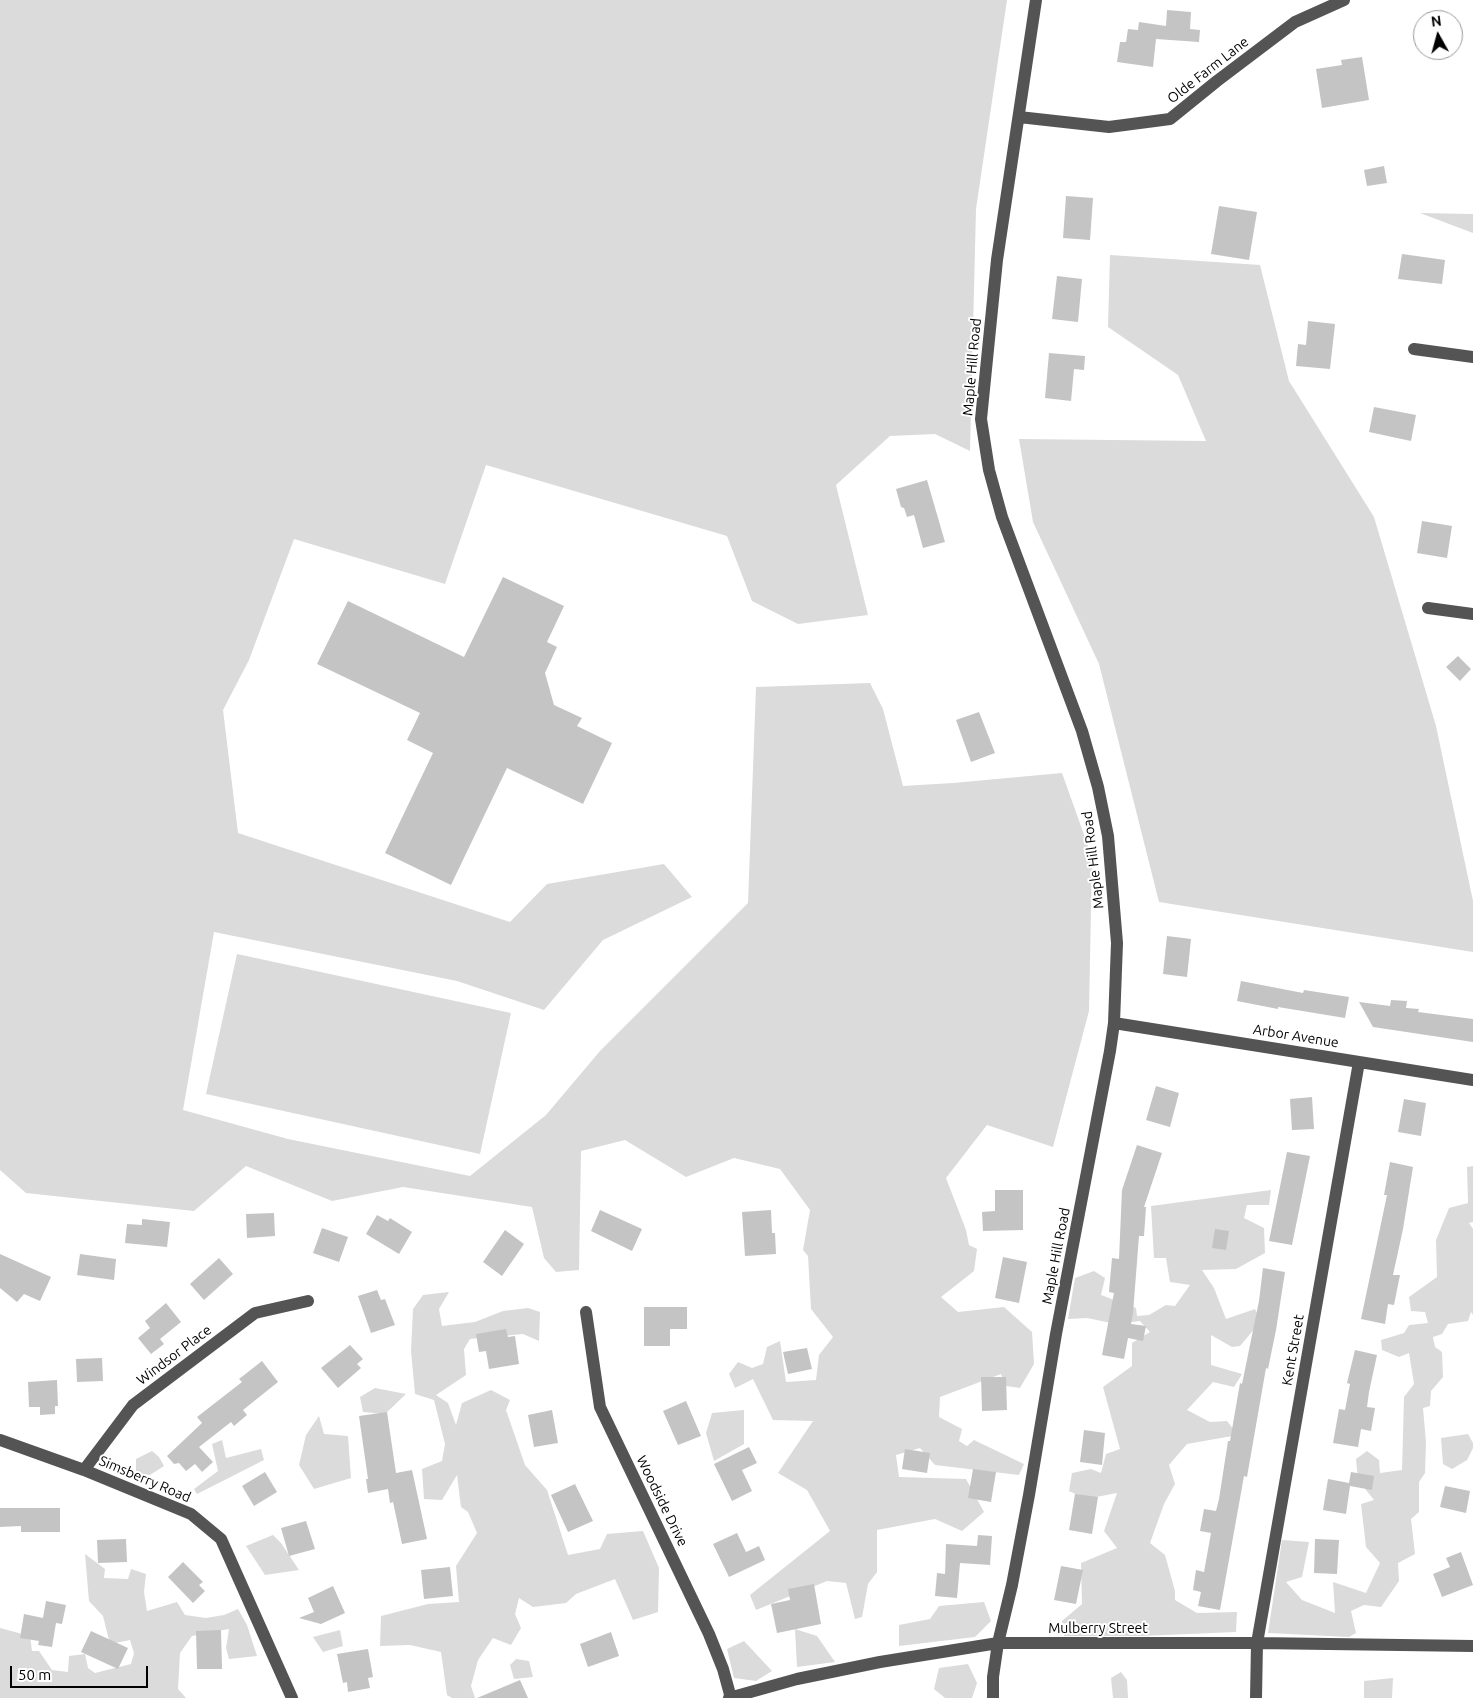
<!DOCTYPE html>
<style>
body{margin:0}
#map{position:relative;width:1473px;height:1698px;overflow:hidden;background:#fff;font-family:Ubuntu,sans-serif}
canvas{display:block}
.north{position:absolute;left:1413px;top:10px;width:50px;height:50px;box-sizing:border-box;background:#fff;border:1px solid #999;border-radius:50%;rotate:353deg;font-size:14px;font-weight:700;line-height:20px;text-align:center;color:#000}
.north::after{content:'';display:block;margin:auto;width:18px;height:22px;background:#000;clip-path:polygon(50% 0,100% 100%,50% 72%,0 100%)}
.scale{position:absolute;left:10px;top:1666px;width:138px;height:22px;box-sizing:border-box;border:2px solid #000;border-top:0;padding-left:6px;font-size:15px;line-height:18px;white-space:nowrap;color:#000;-webkit-text-stroke:4px #fff;paint-order:stroke}
</style>
<div id="map">
<canvas width="1473" height="1698"></canvas>
<div class="north">N</div>
<div class="scale">50 m</div>
</div>
<script>
const context = document.querySelector('canvas').getContext('2d');
context.lineJoin = 'round';
function fill(path, color) { context.fillStyle = color; context.fill(path, 'evenodd'); }
const toPath = rows => new Path2D(rows.map(r => 'M' + r).join(''));
function trace(path, color, width, dash) { context.strokeStyle = color; context.lineWidth = width; context.lineCap = dash ? 'butt' : 'round'; context.setLineDash(dash || []); context.stroke(path); }
function drawText(font, color, halo, rows, align = 'center') {
  context.font = font + ' Ubuntu,sans-serif'; context.lineWidth = 4; context.setLineDash([]); context.textBaseline = 'middle'; context.strokeStyle = halo; context.fillStyle = color; for (const [text, x, y, turn = 0] of rows) {
    context.save(); context.translate(x, y); context.rotate((+turn || 0) * Math.PI / 180); context.textAlign = isNaN(turn) ? turn : align; if (halo) context.strokeText(text, 0, 0); context.fillText(text, 0, 0); context.restore();
  }
}
fill(toPath([
 [0,0,1007,0,976,209,970,451,935,434,890,436,836,485,868,615,798,624,752,601,727,536,486,465,445,584,294,539,249,660,223,710,238,833,510,922,547,884,664,864,692,897,603,940,544,1010,457,981,214,932,183,1110,288,1139,470,1176,546,1115,600,1051,748,903,756,687,870,683,883,709,903,786,953,783,1062,773,1092,857,1089,1011,1053,1147,987,1125,946,1178,966,1230,969,1245,977,1249,974,1271,941,1297,958,1312,1004,1307,1032,1332,1034,1364,1020,1388,1006,1386,1001,1374,940,1397,939,1417,962,1429,959,1441,967,1446,974,1440,1024,1464,1019,1475,935,1465,920,1448,896,1455,899,1477,966,1479,984,1512,962,1531,935,1519,877,1530,877,1572,868,1584,862,1617,855,1619,846,1583,827,1581,756,1610,750,1595,830,1531,807,1490,778,1473,813,1421,773,1420,753,1379,735,1388,729,1374,738,1362,752,1368,763,1364,767,1347,780,1341,786,1382,816,1380,819,1355,833,1337,811,1309,808,1256,803,1250,810,1210,780,1169,734,1158,686,1177,625,1140,581,1151,579,1270,556,1272,544,1258,532,1207,403,1187,332,1201,246,1166,194,1211,26,1193,0,1170],
 [1420,213,1473,214,1473,233],
 [1110,255,1260,265,1289,381,1374,517,1436,726,1473,901,1473,952,1159,902,1099,664,1033,522,1019,439,1206,441,1178,375,1108,327],
 [237,954,511,1013,480,1154,206,1094],
 [1473,1166,1473,1222,1469,1223,1473,1229,1473,1315,1471,1312,1468,1321,1448,1324,1442,1334,1433,1337,1435,1347,1442,1352,1443,1377,1431,1391,1430,1406,1423,1408,1426,1442,1425,1473,1419,1482,1419,1512,1411,1519,1415,1554,1398,1563,1399,1581,1381,1607,1364,1605,1351,1611,1356,1633,1349,1637,1268,1633,1282,1540,1309,1542,1302,1577,1286,1582,1302,1600,1335,1613,1333,1582,1366,1593,1380,1563,1366,1547,1361,1504,1374,1500,1358,1480,1356,1459,1367,1451,1379,1460,1380,1473,1402,1470,1404,1397,1414,1384,1409,1353,1399,1357,1382,1350,1381,1340,1404,1333,1409,1325,1428,1323,1425,1312,1411,1311,1409,1297,1437,1277,1436,1240,1449,1208,1468,1203,1467,1167],
 [1271,1190,1269,1205,1247,1205,1244,1218,1264,1228,1265,1253,1236,1269,1202,1270,1214,1288,1226,1319,1255,1309,1261,1321,1240,1346,1232,1347,1211,1335,1211,1365,1242,1374,1234,1387,1213,1382,1187,1410,1210,1422,1227,1421,1238,1435,1187,1444,1169,1465,1175,1484,1164,1504,1150,1543,1165,1555,1175,1591,1175,1600,1197,1613,1237,1612,1236,1632,1141,1636,1064,1636,1062,1621,1082,1604,1081,1563,1117,1548,1104,1531,1117,1493,1086,1499,1069,1491,1072,1473,1091,1469,1101,1473,1106,1454,1120,1449,1103,1387,1132,1366,1132,1343,1150,1332,1140,1321,1116,1324,1087,1318,1068,1319,1075,1278,1094,1271,1105,1278,1101,1295,1136,1308,1137,1316,1149,1315,1166,1305,1175,1306,1190,1285,1170,1282,1166,1258,1154,1258,1151,1206],
 [449,1292,439,1309,442,1326,475,1322,503,1311,528,1308,540,1312,539,1341,523,1334,470,1339,464,1349,466,1375,436,1395,448,1403,456,1425,462,1403,491,1390,510,1400,506,1410,525,1465,547,1490,568,1555,600,1549,607,1534,643,1531,659,1568,658,1612,633,1620,615,1579,576,1594,566,1603,533,1607,519,1598,515,1614,521,1628,511,1645,493,1638,478,1660,471,1686,475,1698,452,1698,447,1695,441,1652,410,1645,380,1646,381,1616,428,1604,459,1602,456,1566,477,1533,468,1512,461,1507,457,1475,442,1500,424,1499,422,1469,442,1461,445,1444,434,1400,415,1394,411,1351,413,1309,423,1295],
 [375,1388,406,1394,385,1414,363,1412,360,1397],
 [744,1410,744,1444,714,1461,706,1433,712,1413],
 [319,1416,324,1434,348,1436,351,1478,314,1489,299,1465,306,1435],
 [1468,1434,1473,1443,1473,1448,1467,1460,1452,1469,1443,1464,1441,1438],
 [222,1440,226,1458,261,1449,264,1460,197,1494,194,1489,218,1471,212,1444],
 [152,1451,159,1457,164,1466,150,1475,136,1473,136,1459],
 [273,1535,281,1543,299,1570,265,1575,246,1546],
 [85,1554,105,1569,104,1578,128,1579,131,1569,146,1574,144,1592,147,1611,177,1602,185,1615,206,1618,224,1615,238,1609,247,1625,257,1656,229,1659,226,1648,229,1629,192,1636,180,1653,178,1689,186,1698,0,1698,0,1628,30,1636,32,1651,39,1651,52,1670,68,1672,69,1656,85,1654,88,1668,95,1673,131,1664,134,1653,130,1640,110,1644,103,1616,89,1601],
 [984,1602,991,1621,975,1637,899,1646,899,1625,930,1619,939,1606],
 [795,1629,817,1636,835,1662,797,1667],
 [340,1630,343,1646,323,1652,313,1637],
 [744,1641,772,1671,756,1681,734,1678,727,1649],
 [516,1659,529,1661,533,1677,514,1679,510,1665],
 [968,1664,977,1683,972,1698,945,1698,934,1689,939,1668],
 [1121,1672,1127,1680,1128,1698,1113,1698,1111,1678],
 [1393,1678,1392,1698,1364,1698,1364,1681]
]), '#dbdbdb');
fill(toPath([
 [1167,10,1191,12,1190,29,1200,30,1199,42,1156,39,1153,67,1117,62,1120,42,1126,42,1128,29,1138,30,1139,22,1166,26],
 [1362,57,1369,100,1322,108,1316,69,1342,65,1341,60],
 [1384,166,1387,183,1367,186,1364,170],
 [1066,196,1093,198,1090,240,1063,238],
 [1219,206,1257,212,1249,260,1211,254],
 [1402,254,1445,260,1442,284,1398,279],
 [1057,276,1082,279,1078,322,1052,319],
 [1308,321,1335,324,1330,369,1296,366,1298,344,1306,345],
 [1049,353,1085,356,1084,370,1074,369,1071,401,1045,398],
 [1374,407,1416,415,1411,441,1369,432],
 [927,480,945,542,923,548,914,515,907,517,904,508,901,507,896,489],
 [1422,521,1452,526,1447,558,1417,553],
 [503,577,564,606,547,642,557,647,545,673,554,705,582,718,577,726,612,743,583,804,507,768,451,885,385,853,433,753,407,740,420,713,317,664,348,601,464,657],
 [1458,656,1471,669,1460,681,1446,667],
 [979,712,995,753,971,762,956,720],
 [1167,936,1191,939,1187,977,1163,974],
 [1241,981,1303,993,1304,990,1349,997,1345,1018,1278,1007,1278,1009,1237,1001],
 [1391,1000,1407,1001,1406,1008,1419,1009,1418,1012,1473,1019,1473,1042,1373,1027,1359,1002,1390,1006],
 [1156,1086,1179,1093,1170,1127,1146,1120],
 [1312,1097,1314,1129,1292,1130,1290,1099],
 [1404,1099,1426,1103,1421,1136,1398,1132],
 [1137,1145,1162,1153,1144,1207,1146,1207,1144,1236,1139,1236,1133,1313,1131,1324,1146,1326,1143,1341,1128,1338,1124,1359,1102,1355,1114,1293,1109,1292,1112,1258,1119,1259,1122,1190],
 [1287,1152,1310,1156,1292,1245,1269,1241],
 [1390,1162,1413,1167,1403,1229,1393,1275,1400,1275,1394,1305,1388,1304,1385,1324,1361,1319,1387,1195,1384,1195],
 [995,1190,1023,1190,1023,1230,983,1231,982,1212,995,1211],
 [600,1210,642,1229,632,1251,591,1231],
 [771,1210,772,1233,775,1233,776,1254,745,1256,742,1212],
 [274,1213,275,1236,247,1238,246,1214],
 [377,1215,388,1221,390,1218,412,1232,399,1254,366,1234],
 [142,1219,170,1222,167,1247,125,1243,127,1224,142,1225],
 [322,1228,348,1237,339,1262,313,1253],
 [1215,1229,1229,1231,1226,1250,1212,1248],
 [505,1230,524,1244,502,1276,483,1262],
 [0,1254,51,1277,40,1301,24,1294,17,1302,0,1288],
 [80,1254,116,1259,114,1280,77,1275],
 [1003,1257,1027,1262,1019,1303,995,1298],
 [219,1258,233,1274,204,1300,190,1284],
 [1263,1268,1285,1272,1276,1330,1268,1369,1266,1368,1247,1477,1244,1476,1220,1610,1198,1606,1201,1592,1193,1590,1196,1570,1204,1572,1211,1533,1200,1531,1204,1509,1216,1511,1219,1499,1228,1441,1230,1441,1240,1383,1242,1384,1259,1301],
 [377,1290,381,1300,385,1299,395,1325,371,1333,358,1296],
 [166,1303,181,1322,160,1339,164,1344,151,1354,138,1338,150,1328,145,1321],
 [644,1307,687,1307,687,1329,670,1329,670,1346,644,1346],
 [506,1329,508,1337,515,1336,519,1364,489,1369,486,1351,479,1352,476,1334],
 [350,1345,363,1359,357,1364,361,1368,338,1388,321,1368],
 [807,1348,812,1369,788,1374,783,1352],
 [1355,1350,1377,1355,1369,1392,1367,1407,1375,1408,1371,1431,1361,1429,1358,1447,1333,1443,1339,1409,1345,1410,1350,1384,1347,1383],
 [102,1358,103,1381,77,1382,76,1359],
 [262,1361,278,1382,243,1410,247,1415,234,1426,231,1422,199,1447,213,1462,202,1472,195,1464,186,1471,179,1463,174,1464,167,1456,202,1423,197,1417,242,1382,239,1379],
 [981,1377,1006,1377,1007,1410,982,1411],
 [57,1380,58,1406,55,1406,55,1414,40,1415,40,1407,29,1407,28,1382],
 [686,1401,701,1436,678,1445,663,1411],
 [552,1410,558,1443,534,1447,528,1415],
 [387,1412,396,1473,412,1470,427,1539,402,1544,393,1502,390,1503,388,1489,368,1493,366,1479,368,1479,359,1416],
 [1084,1430,1105,1433,1102,1465,1080,1462],
 [749,1447,757,1463,742,1470,752,1491,732,1501,714,1464],
 [905,1449,930,1453,927,1473,902,1469],
 [973,1469,996,1472,991,1502,968,1498],
 [265,1472,277,1492,254,1506,242,1486],
 [1351,1472,1374,1476,1372,1490,1350,1486,1346,1514,1323,1510,1328,1479,1349,1483],
 [575,1484,593,1521,568,1532,551,1495],
 [1445,1486,1470,1491,1466,1513,1440,1507],
 [1075,1494,1098,1497,1092,1534,1069,1530],
 [0,1508,60,1508,60,1532,21,1532,21,1526,0,1527],
 [306,1521,315,1549,289,1556,281,1528],
 [737,1533,746,1552,759,1546,765,1560,729,1577,713,1544],
 [978,1535,992,1536,990,1565,960,1563,957,1598,935,1596,937,1573,945,1574,946,1544,977,1546],
 [126,1539,127,1562,98,1563,97,1540],
 [1315,1539,1339,1540,1337,1574,1314,1573],
 [1461,1552,1473,1585,1442,1597,1433,1574,1450,1567,1446,1558],
 [183,1562,203,1582,199,1585,205,1591,193,1603,168,1577],
 [1061,1566,1083,1570,1076,1604,1054,1600],
 [450,1567,453,1596,424,1599,421,1570],
 [814,1584,821,1624,777,1633,771,1604,790,1600,788,1589],
 [333,1586,345,1613,321,1624,299,1618,314,1612,308,1598],
 [46,1601,66,1605,62,1624,56,1623,52,1647,38,1645,39,1641,20,1638,24,1614,43,1618],
 [221,1630,222,1669,197,1669,196,1631],
 [91,1631,128,1648,118,1669,81,1652],
 [611,1632,619,1656,588,1667,580,1644],
 [368,1649,373,1677,368,1678,370,1688,348,1692,347,1682,343,1683,337,1654],
 [520,1680,528,1698,477,1698]
]), '#c4c4c4');
trace(toPath([
 [1019,117,1109,127,1170,119,1217,81,1295,22,1344,0],
 [1414,349,1473,357],
 [1428,608,1473,614],
 [1114,1023,1473,1080],
 [586,1312,600,1407,709,1634,723,1669,731,1698],
 [0,1440,84,1470,191,1514,221,1539,292,1698],
 [84,1470,133,1405,255,1313,308,1301],
 [729,1698,797,1679,880,1662,998,1643,1257,1643,1473,1646],
 [993,1698,993,1677,998,1643,1012,1585,1029,1495,1056,1334,1110,1051,1114,1023,1117,943,1108,836,1098,787,1082,731,1002,517,989,470,981,419,997,260,1036,0],
 [1256,1698,1257,1643,1359,1062]
]), '#545454', 12);
drawText('14px', '#000', '#fff', [
 ["Olde Farm Lane",1208,70,-38],
 ["Maple Hill Road",972,367,-85],
 ["Maple Hill Road",1093,860,-97],
 ["Arbor Avenue",1296,1036,9],
 ["Maple Hill Road",1056,1256,-79],
 ["Kent Street",1293,1350,-80],
 ["Windsor Place",174,1355,-37],
 ["Simsberry Road",145,1479,23],
 ["Woodside Drive",662,1501,64],
 ["Mulberry Street",1098,1628]
]);
</script>
